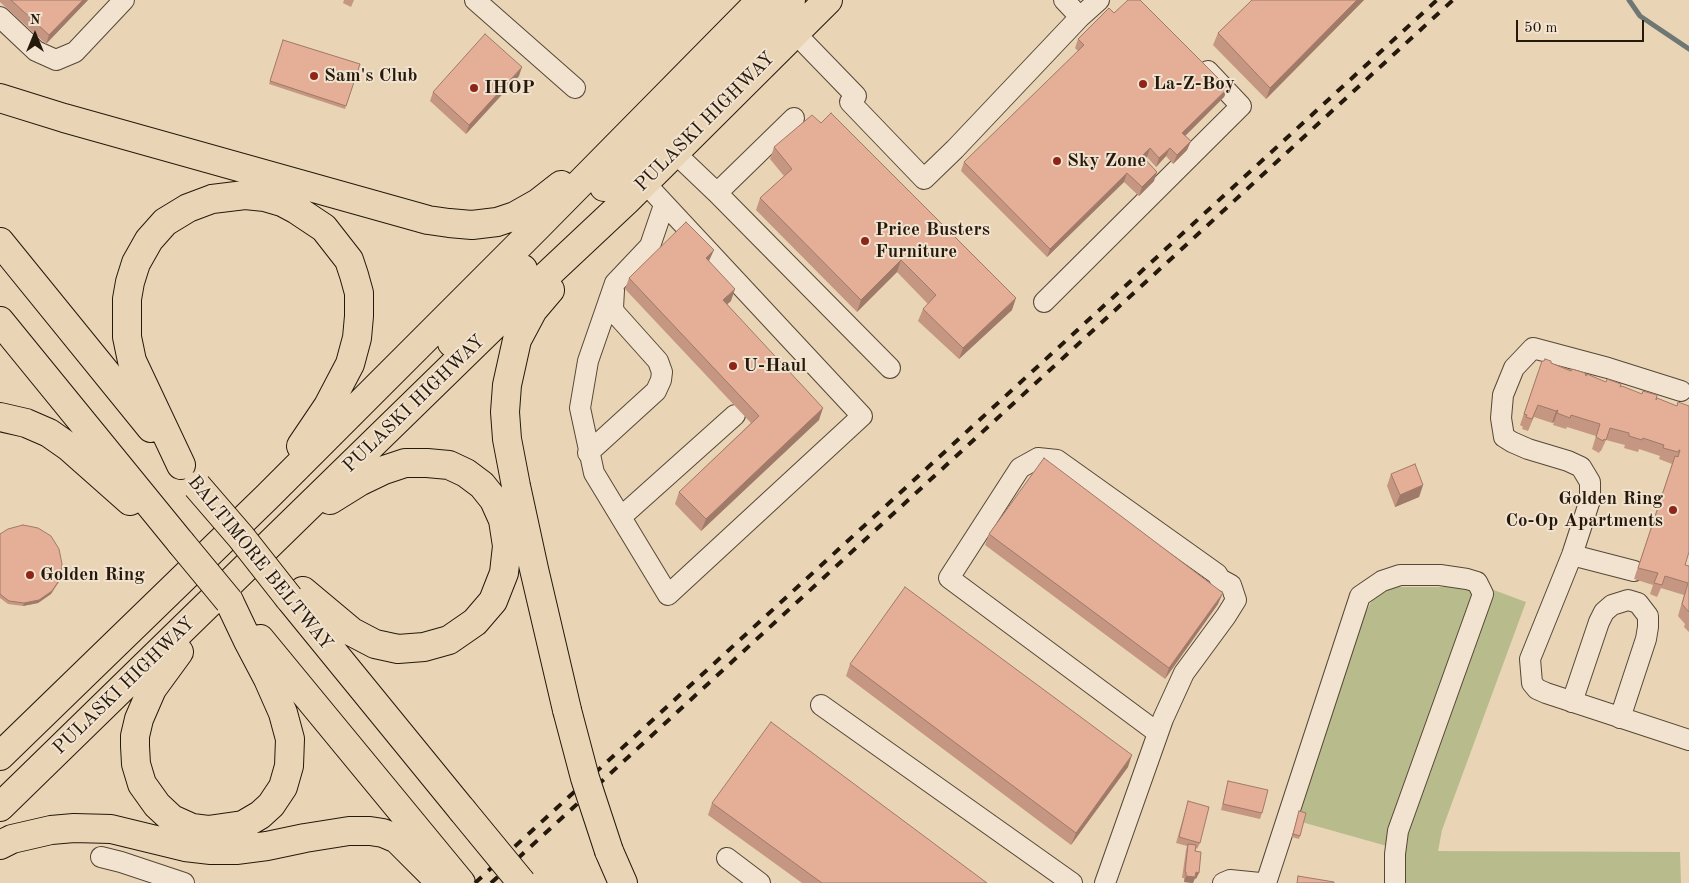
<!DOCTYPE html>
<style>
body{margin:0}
#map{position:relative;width:1689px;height:883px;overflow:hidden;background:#e9d4b5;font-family:"Old Standard TT",serif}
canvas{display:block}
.north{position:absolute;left:10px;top:10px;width:50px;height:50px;-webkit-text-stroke:4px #f1e3cf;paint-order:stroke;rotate:0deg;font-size:14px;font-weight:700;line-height:20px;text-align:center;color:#25190c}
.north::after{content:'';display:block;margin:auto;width:18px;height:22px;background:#25190c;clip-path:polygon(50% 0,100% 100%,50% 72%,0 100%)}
.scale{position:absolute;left:1516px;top:20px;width:128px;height:22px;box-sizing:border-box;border:2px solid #25190c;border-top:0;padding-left:6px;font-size:15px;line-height:18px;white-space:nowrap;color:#25190c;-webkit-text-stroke:4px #f1e3cf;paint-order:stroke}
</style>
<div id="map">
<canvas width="1689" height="883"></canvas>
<div class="north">N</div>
<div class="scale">50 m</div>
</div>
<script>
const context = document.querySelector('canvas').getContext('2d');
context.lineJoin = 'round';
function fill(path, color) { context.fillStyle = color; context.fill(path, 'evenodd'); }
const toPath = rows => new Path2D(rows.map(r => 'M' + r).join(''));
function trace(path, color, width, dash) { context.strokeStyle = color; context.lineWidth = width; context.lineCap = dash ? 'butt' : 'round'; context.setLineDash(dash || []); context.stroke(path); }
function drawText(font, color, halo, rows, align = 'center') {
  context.font = font + ' "Old Standard TT",serif'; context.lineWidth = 4; context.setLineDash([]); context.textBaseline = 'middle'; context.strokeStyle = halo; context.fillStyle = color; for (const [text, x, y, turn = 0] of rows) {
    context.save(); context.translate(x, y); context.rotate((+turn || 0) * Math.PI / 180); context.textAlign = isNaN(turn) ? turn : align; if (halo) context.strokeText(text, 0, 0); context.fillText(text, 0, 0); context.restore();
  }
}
fill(toPath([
 [1389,587,1459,587,1491,589,1526,602,1442,830,1438,851,1680,852,1681,883,1401,883,1401,850,1298,821,1357,630,1374,596]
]), '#b8bc8d');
trace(toPath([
 [1629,0,1640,16,1689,49]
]), '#6e7774', 5);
const minor = toPath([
 [475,0,575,88],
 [1064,0,1080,17,1099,0],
 [0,17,36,51,56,60,75,52,124,0],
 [795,33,856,96,850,102,924,179,955,149,1080,17],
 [675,153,717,193,890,368],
 [645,183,862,416,668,595,594,473,580,408,588,361,615,283,650,246,664,205],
 [717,193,794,118],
 [1044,302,1241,106,1208,71],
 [1681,391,1608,368,1533,348,1514,368,1503,395,1501,418,1504,437,1512,442,1528,449,1568,461,1581,467,1590,482,1590,500,1572,555,1530,659,1532,683,1537,689,1546,693,1689,740],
 [588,453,656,391,661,380,662,372,658,361,615,313,613,308,614,290],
 [621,517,735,415],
 [1572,555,1634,571],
 [1572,702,1599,622,1604,612,1612,605,1628,600,1638,603,1648,616,1648,627,1646,639,1620,718],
 [821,705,1072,883],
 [101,857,121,862,184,883],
 [727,858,760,883],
 [1105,883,1163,719,1184,673,1226,616,1236,600,1231,585,1220,579,1217,574,1057,460,1038,458,1020,468,949,578,1158,733],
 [1223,883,1230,880,1260,883],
 [1266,883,1360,596,1382,581,1400,575,1440,575,1467,579,1477,582,1483,594,1398,831,1395,854,1395,883]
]);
const highway = toPath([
 [0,98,64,118,428,220,449,223,472,225,497,222,515,216,538,203,561,185],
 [604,187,791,0],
 [0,242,151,428],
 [550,290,533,310,517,340,507,385,505,412,507,439,516,486,534,569,567,710],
 [0,321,181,543],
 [452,343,523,269],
 [0,417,26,423,49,433,69,447,130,501],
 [181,465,132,361,127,337,127,299,130,282,136,263,149,240,165,222,188,208,212,199,245,195,265,197,282,202,297,210,324,228,349,260,354,275,359,293,359,316,357,338,350,364,328,406,301,446],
 [303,591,352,632,375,644,398,649,424,647,449,640,475,622,493,601,504,573,507,546,503,520,494,500,482,485,466,473,449,465,427,463,405,463,384,470,359,482,330,500],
 [289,598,462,810],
 [260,639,461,883],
 [179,652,152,689,139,719,135,736,135,746,136,764,142,784,157,805,172,819,192,828,208,830,243,825,260,815,271,805,283,787,289,766,290,739,283,713,268,679,248,641,229,601],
 [0,756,267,497,537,227,761,0],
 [0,807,513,307,626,201,828,0],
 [0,845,12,839,51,830,74,828,111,829,185,847,211,850,236,850,267,846,305,838,349,831,370,831,383,833,397,839,441,883],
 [609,851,623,883]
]);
trace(minor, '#564836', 22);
trace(highway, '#25190c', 30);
trace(minor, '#f1e3cf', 20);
trace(highway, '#e9d4b5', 28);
trace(toPath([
 [475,883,1437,0],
 [491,883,1453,0]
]), '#25190c', 4, [9, 9]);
const highwayBridge = toPath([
 [197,486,241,537,289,598],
 [181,543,229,601],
 [567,710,585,778,609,851],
 [462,810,522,883]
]);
trace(highwayBridge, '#25190c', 30, []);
trace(highwayBridge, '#e9d4b5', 28);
fill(toPath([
 [0,0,88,0,46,44,0,2],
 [344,0,354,0,351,7,343,3],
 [1252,0,1364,0,1266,99,1213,45,1218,33],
 [1114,13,1228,88,1224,97,1185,136,1191,141,1187,150,1173,164,1166,156,1156,167,1147,157,1144,159,1154,181,1139,196,1124,182,1047,257,961,171,964,162,1078,51,1075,48,1078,39],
 [283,40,360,64,345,109,269,84],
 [519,76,466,134,430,101,433,92],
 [774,147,1012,310,959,359,918,321,923,309,928,304,897,272,857,312,756,210,760,198,784,176,770,159],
 [709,261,709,262,731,301,727,304,819,420,701,531,675,504,679,492,751,423,625,289,629,278],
 [1551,363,1656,400,1677,406,1678,402,1685,565,1689,566,1689,632,1684,627,1685,624,1678,616,1684,595,1661,588,1657,597,1650,594,1653,585,1634,579,1672,464,1659,459,1660,456,1639,449,1638,452,1624,448,1625,445,1606,440,1601,451,1600,451,1599,453,1592,449,1596,436,1567,427,1566,429,1553,425,1554,422,1552,423,1534,417,1528,431,1522,429,1523,427,1520,425,1538,372],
 [1391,474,1423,485,1419,497,1395,507,1387,486],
 [0,534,59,582,51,594,38,603,23,606,8,604,0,598],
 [989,534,1218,604,1165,679,985,545],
 [850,664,1128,767,1071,845,846,676],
 [1228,781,1262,813,1260,819,1221,810],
 [1188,801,1200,843,1197,849,1196,848,1196,879,1195,878,1193,883,1184,882,1184,878,1182,878,1186,850,1187,846,1176,843],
 [712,803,987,883,802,883,708,815],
 [1298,814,1300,836,1299,839,1292,837]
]), '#c59681');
fill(toPath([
 [83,0,88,0,46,44,49,35],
 [1357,0,1364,0,1266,99,1270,88],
 [522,67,519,76,466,134,469,125],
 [1228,88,1224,97,1179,142,1182,133],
 [1191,141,1187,150,1173,164,1177,155],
 [1150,148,1147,157,1138,165,1142,156],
 [1170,148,1166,156,1156,167,1159,158],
 [1157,172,1154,181,1139,196,1142,187],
 [1127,173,1124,182,1047,257,1050,249],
 [714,250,709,261,701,270,706,258],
 [901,260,897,272,857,312,861,300],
 [735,289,731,301,718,312,723,300],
 [1016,298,1012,310,959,359,963,348],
 [823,408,819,420,701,531,706,519],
 [1558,410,1554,422,1552,423,1556,411],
 [1423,485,1419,497,1395,507,1400,495],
 [60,579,51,594,38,603,23,606,24,603],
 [1223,593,1218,604,1165,679,1169,668],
 [1132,755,1128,767,1071,845,1076,833],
 [1196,872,1199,873,1196,879,1195,878,1193,883,1184,882,1186,876]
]), '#a07a69');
const building = toPath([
 [11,0,83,0,49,35,11,0],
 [1128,0,1140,0,1228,88,1182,133,1191,141,1177,155,1170,148,1159,158,1150,148,1142,156,1157,172,1142,187,1127,173,1050,249,964,162,1084,45,1078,39,1109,8,1114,13,1128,0],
 [1252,0,1357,0,1270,88,1218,33,1252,0],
 [485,34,522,67,469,125,433,92,485,34],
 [283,40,360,64,346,106,270,81,283,40],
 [831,113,1016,298,963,348,923,309,936,295,901,260,861,300,760,198,792,169,774,147,812,115,821,123,831,113],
 [686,222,714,250,706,258,735,289,723,300,823,408,706,519,679,492,759,416,629,278,686,222],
 [1545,359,1551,361,1551,363,1571,371,1572,369,1585,373,1586,376,1587,374,1606,382,1607,379,1621,384,1620,387,1622,386,1642,394,1643,391,1657,395,1656,400,1657,398,1677,406,1678,402,1689,406,1689,552,1685,565,1689,566,1689,612,1682,604,1688,583,1665,576,1662,585,1654,583,1658,573,1638,568,1675,456,1678,457,1680,450,1679,450,1678,452,1663,448,1664,445,1643,438,1642,440,1629,436,1629,433,1610,428,1606,440,1604,439,1603,441,1596,437,1600,424,1571,415,1570,418,1557,413,1558,410,1556,411,1538,405,1532,419,1526,417,1527,415,1524,414,1542,361,1544,361,1545,359],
 [1044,458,1223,593,1169,668,989,534,1044,458],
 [1415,464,1423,485,1400,495,1391,474,1415,464],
 [23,525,38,528,51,536,59,549,62,564,60,579,52,591,39,600,24,603,9,601,0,594,0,534,8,529,23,525],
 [905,587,1132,755,1076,833,850,664,905,587],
 [771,722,987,883,822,883,712,803,771,722],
 [1228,781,1268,790,1262,813,1223,804,1228,781],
 [1188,801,1209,807,1200,843,1179,837,1188,801],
 [1299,811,1306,813,1300,836,1293,834,1299,811],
 [1188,844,1196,845,1195,851,1201,852,1199,873,1196,872,1195,877,1186,876,1186,872,1185,872,1188,844],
 [1298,876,1334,882,1334,883,1297,883,1298,876]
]);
fill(building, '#e5ae96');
trace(building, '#a07a69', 1);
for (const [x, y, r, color] of [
 [314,76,5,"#8f2418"],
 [1143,84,5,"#8f2418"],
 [474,88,5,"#8f2418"],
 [1057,161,5,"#8f2418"],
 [865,241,5,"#8f2418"],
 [733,366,5,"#8f2418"],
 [1673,510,5,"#8f2418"],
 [30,575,5,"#8f2418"]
]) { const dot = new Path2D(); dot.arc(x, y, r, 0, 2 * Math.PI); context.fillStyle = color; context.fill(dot); trace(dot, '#f1e3cf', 2); }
drawText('bold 19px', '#25190c', '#f1e3cf', [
 ["Sam's Club",324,76],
 ["La-Z-Boy",1153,84],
 ["IHOP",484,88],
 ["Sky Zone",1067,161],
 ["Price Busters",875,230],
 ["Furniture",875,252],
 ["U-Haul",743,366],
 ["Golden Ring",1663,499,"right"],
 ["Co-Op Apartments",1663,521,"right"],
 ["Golden Ring",40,575]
], 'left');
drawText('19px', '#25190c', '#f1e3cf', [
 ["PULASKI HIGHWAY",705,122,-45],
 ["PULASKI HIGHWAY",414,404,-44],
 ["BALTIMORE BELTWAY",260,563,51],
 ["PULASKI HIGHWAY",124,686,-44]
]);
</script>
